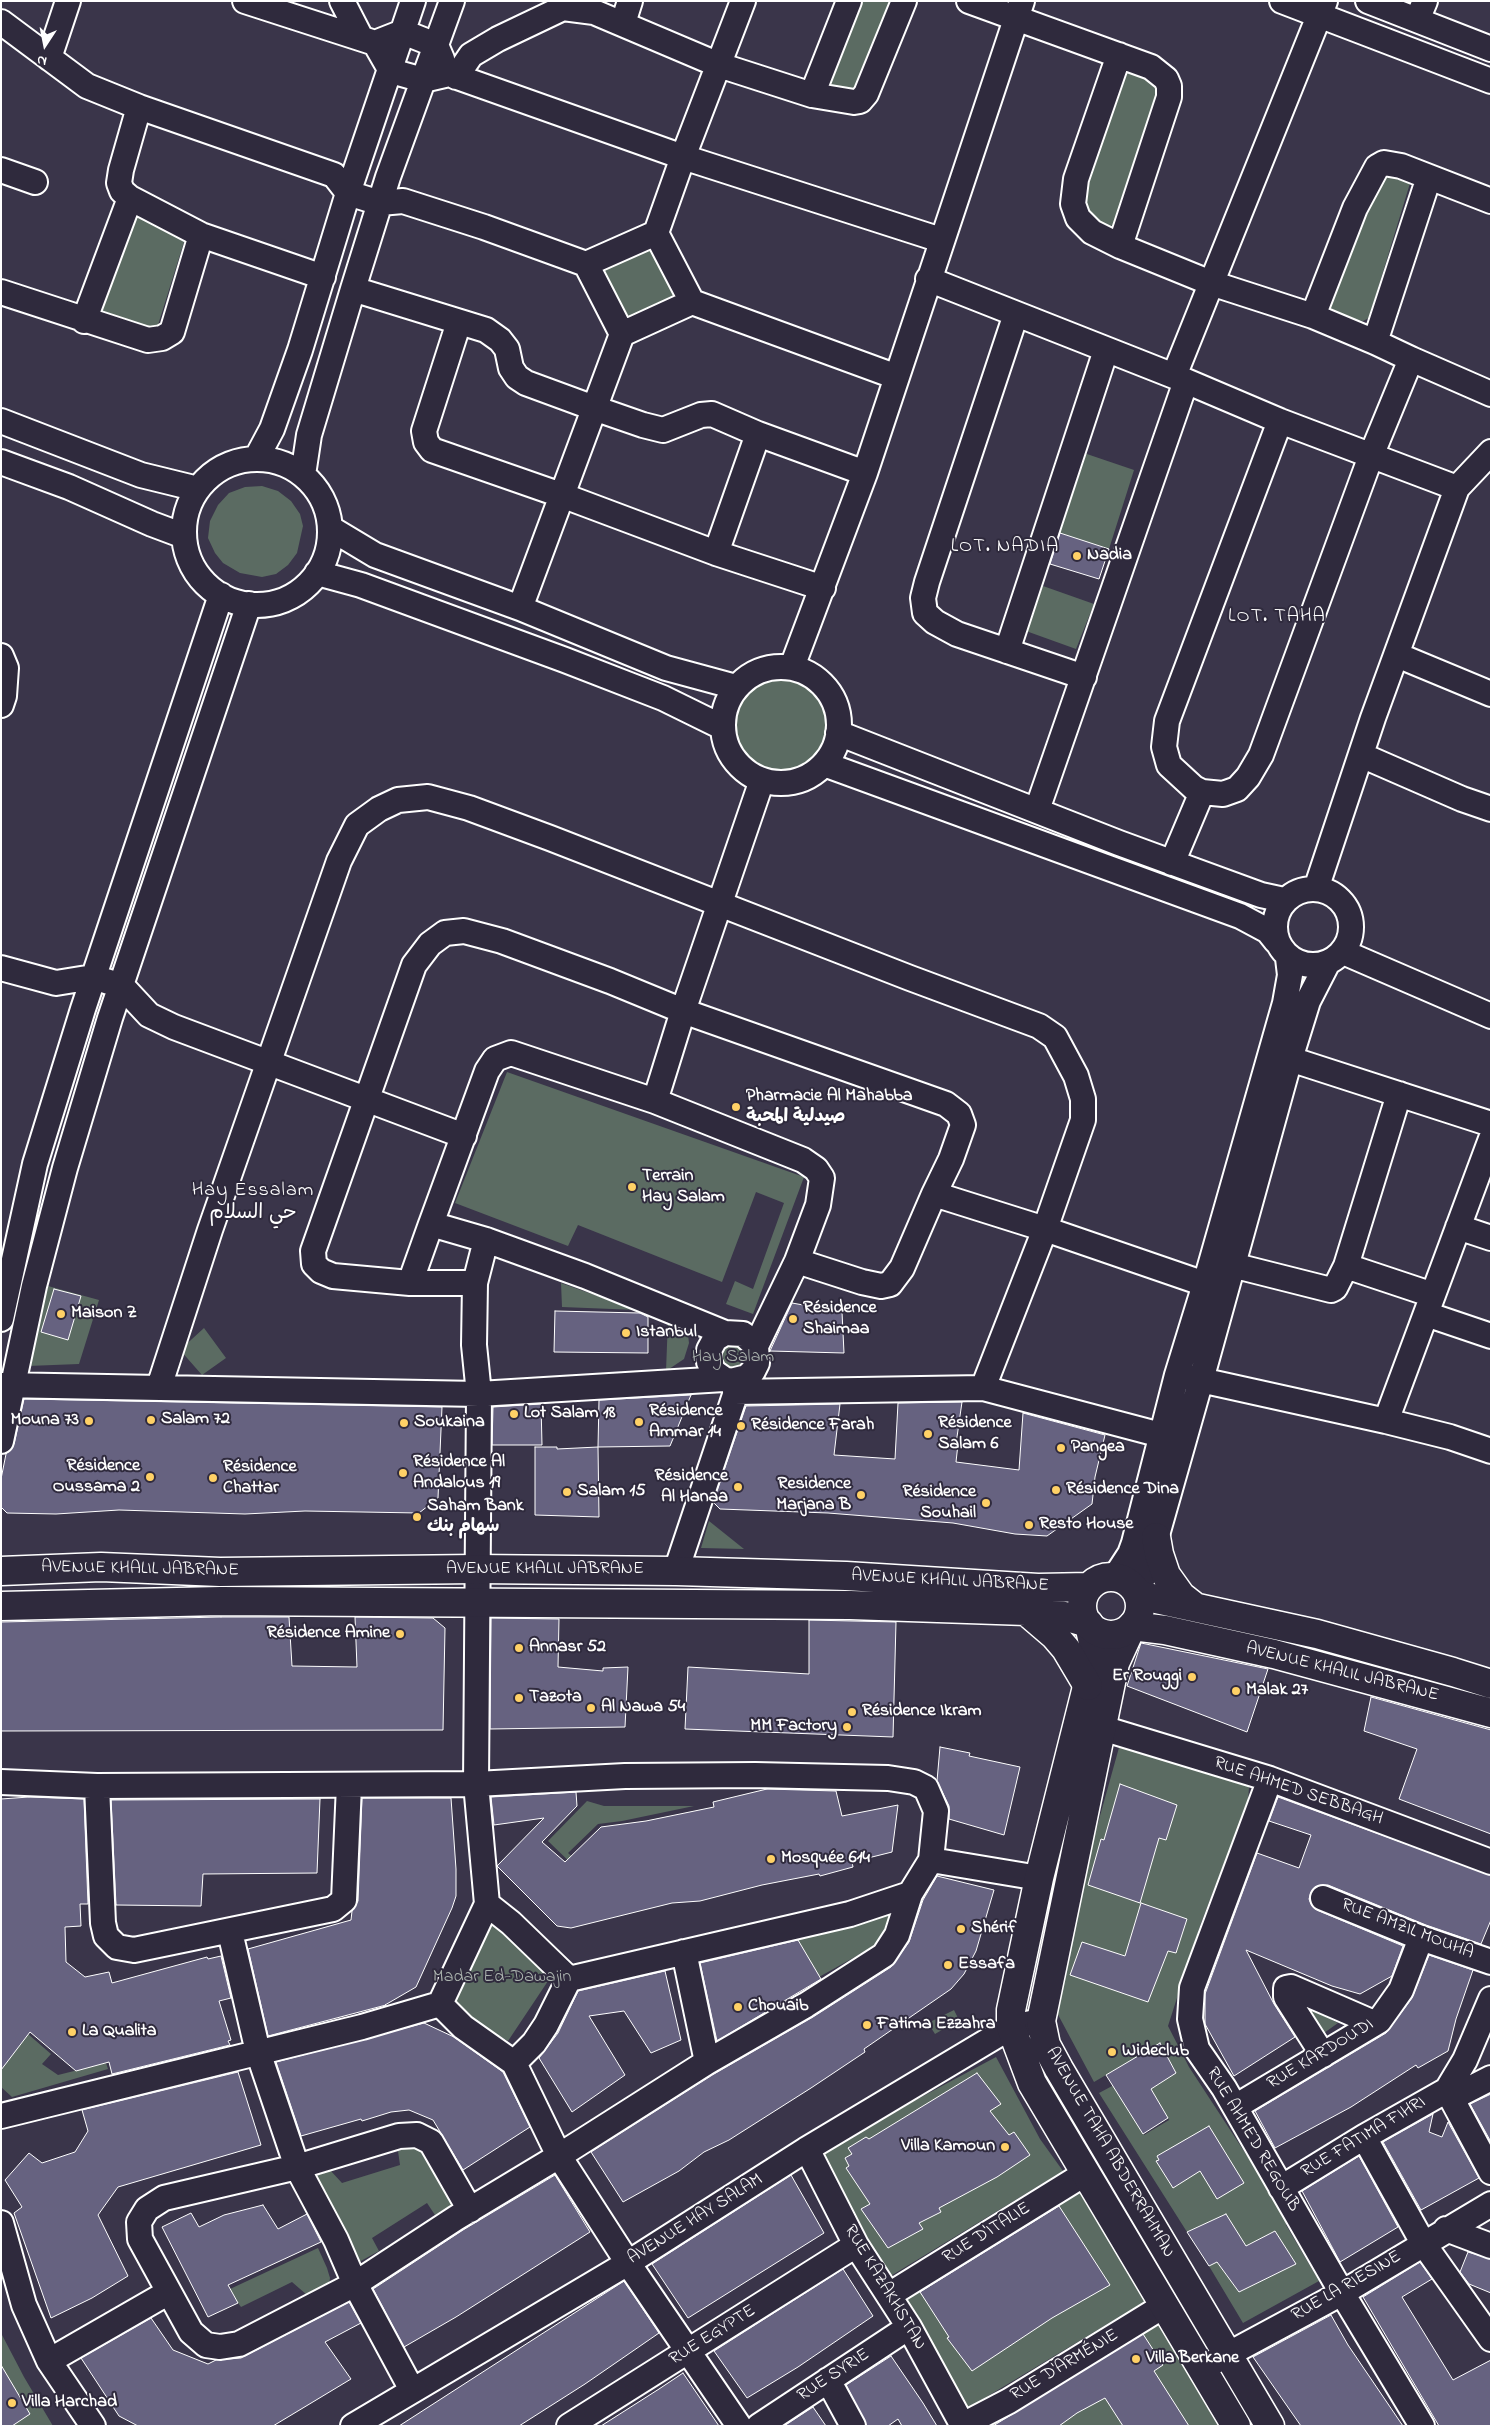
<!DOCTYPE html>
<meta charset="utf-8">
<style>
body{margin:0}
#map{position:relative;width:1492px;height:2427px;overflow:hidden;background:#3a354a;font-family:"Indie Flower",sans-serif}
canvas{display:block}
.frame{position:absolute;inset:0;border:2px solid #fff;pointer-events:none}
.north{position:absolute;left:20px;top:20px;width:50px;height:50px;-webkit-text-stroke:4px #2f2a3d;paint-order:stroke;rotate:191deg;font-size:14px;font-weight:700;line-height:20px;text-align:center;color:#fff}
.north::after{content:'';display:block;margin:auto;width:18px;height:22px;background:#fff;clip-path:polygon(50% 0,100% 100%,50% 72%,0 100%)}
</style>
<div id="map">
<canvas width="1492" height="2427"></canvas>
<div class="frame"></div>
<div class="north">N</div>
</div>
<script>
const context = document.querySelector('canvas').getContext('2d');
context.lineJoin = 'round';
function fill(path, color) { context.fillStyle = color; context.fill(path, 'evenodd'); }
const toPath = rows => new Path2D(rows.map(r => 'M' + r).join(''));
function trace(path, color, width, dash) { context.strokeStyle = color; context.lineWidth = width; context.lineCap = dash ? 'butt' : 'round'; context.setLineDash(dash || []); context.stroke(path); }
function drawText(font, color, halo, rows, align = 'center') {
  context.font = font + ' "Indie Flower","Playpen Sans Arabic",sans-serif'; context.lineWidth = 4; context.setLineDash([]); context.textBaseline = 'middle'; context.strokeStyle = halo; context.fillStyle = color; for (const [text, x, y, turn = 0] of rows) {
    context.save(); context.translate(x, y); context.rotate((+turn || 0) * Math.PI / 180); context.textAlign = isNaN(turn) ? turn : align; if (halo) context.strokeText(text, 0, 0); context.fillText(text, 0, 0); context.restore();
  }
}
fill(toPath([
 [858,1,892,1,860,92,829,89],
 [1132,69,1143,71,1160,90,1116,222,1110,227,1095,227,1079,200,1124,73],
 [1382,171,1411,180,1369,318,1363,321,1356,320,1331,310,1328,305],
 [135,214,183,235,184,242,158,325,154,330,98,313],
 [652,243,683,299,625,324,597,268],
 [1078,451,1134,470,1109,549,1054,531],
 [262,486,278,491,291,501,300,514,303,526,297,553,288,565,276,574,262,577,240,573,223,563,215,553,208,538,210,521,218,505,229,493,245,487],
 [1043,586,1094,604,1076,649,1026,631],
 [786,679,803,684,816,694,824,707,827,720,822,746,812,758,800,767,786,771,765,767,747,757,732,732,735,715,742,698,753,686,769,680],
 [507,1072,804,1177,753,1314,726,1304,735,1281,753,1289,784,1203,756,1192,722,1282,578,1225,568,1246,455,1203],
 [561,1283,637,1310,562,1307],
 [48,1286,99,1300,79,1364,28,1366,34,1329],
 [668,1319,677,1323,684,1330,688,1335,689,1343,684,1359,666,1371],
 [204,1328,226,1358,202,1375,180,1350],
 [742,1339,751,1367,724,1376,715,1348],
 [709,1521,744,1549,701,1548],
 [1120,1744,1244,1780,1249,1787,1248,1802,1201,1923,1168,2026,1189,2067,1274,2197,1288,2222,1286,2225,1319,2281,1243,2323,1209,2266,1217,2262,1239,2292,1296,2264,1275,2231,1246,2246,1226,2214,1187,2232,1099,2093,1114,2085,1144,2135,1169,2120,1151,2089,1176,2073,1161,2043,1094,2082,1055,2009,1068,1931],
 [587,1801,604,1806,694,1806,622,1821,598,1824,568,1853,581,1865,577,1869,548,1841],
 [893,1910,890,1924,882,1938,869,1949,819,1977,796,1938],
 [491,1916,554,1972,508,2041,445,2005],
 [1307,2007,1338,2023,1324,2033],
 [954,2010,959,2020,935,2034,928,2023],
 [28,2034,51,2054,42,2064,58,2075,106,2063,108,2069,12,2097,1,2087,1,2070],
 [996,2057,1040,2139,1063,2171,889,2277,855,2222,817,2153],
 [410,2147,425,2153,458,2201,435,2215,427,2203,372,2238,379,2251,359,2262,356,2262,313,2179,314,2173,326,2169,330,2170,342,2183,400,2165,398,2151],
 [1077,2186,1149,2299,968,2408,899,2296],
 [318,2248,327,2268,330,2278,329,2284,307,2295,292,2282,241,2307,238,2303,230,2289],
 [1157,2319,1218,2426,982,2426],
 [1,2333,24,2377,53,2426,1,2426]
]), '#5b6b62');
const building = toPath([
 [1060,533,1109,549,1099,579,1050,564,1060,533],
 [54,1289,81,1296,68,1340,41,1332,54,1289],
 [792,1303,842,1312,844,1353,770,1351,792,1303],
 [555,1311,640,1313,648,1317,648,1353,554,1352,555,1311],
 [691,1395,670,1446,598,1447,599,1400,691,1395],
 [24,1399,442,1407,438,1498,419,1513,305,1511,245,1514,119,1510,56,1514,7,1513,1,1507,1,1479,6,1454,14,1444,24,1399],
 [962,1402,956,1444,958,1444,956,1462,1019,1470,1023,1413,1105,1435,1095,1477,1092,1504,1047,1536,1015,1534,953,1523,828,1513,720,1509,713,1502,746,1406,840,1404,834,1455,895,1459,898,1403,962,1402],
 [541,1404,542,1445,492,1445,493,1407,541,1404],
 [535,1447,557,1447,557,1449,598,1447,599,1517,535,1515,535,1447],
 [221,1617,289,1617,292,1666,357,1667,355,1617,433,1618,445,1628,443,1730,1,1731,1,1622,221,1617],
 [491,1618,559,1619,558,1667,603,1671,603,1668,628,1667,625,1727,490,1729,491,1618],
 [809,1620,896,1622,893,1737,685,1729,688,1667,809,1674,809,1620],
 [1141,1643,1268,1669,1247,1732,1127,1686,1141,1643],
 [1371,1697,1491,1730,1491,1834,1399,1799,1417,1749,1364,1731,1371,1697],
 [940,1747,970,1753,969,1756,1020,1767,1004,1835,949,1819,949,1806,937,1781,940,1747],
 [1120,1784,1177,1805,1166,1840,1159,1838,1140,1903,1088,1885,1101,1839,1104,1840,1120,1784],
 [767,1789,836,1791,842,1816,898,1805,892,1852,852,1862,853,1867,820,1876,819,1874,762,1885,700,1901,672,1903,571,1928,557,1926,497,1866,544,1818,494,1825,491,1797,576,1792,577,1806,542,1842,565,1862,601,1827,646,1821,714,1807,713,1802,767,1789],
 [29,1797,84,1799,88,1904,80,1904,81,1926,65,1927,66,1962,85,1977,109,1972,112,1983,207,1957,208,1959,221,1956,231,1998,219,2001,231,2040,228,2041,230,2045,112,2074,109,2062,76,2071,30,2032,1,2070,1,1799,29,1797],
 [1278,1797,1491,1875,1491,1920,1481,1944,1426,1925,1328,1885,1315,1887,1311,1892,1309,1899,1312,1906,1317,1910,1403,1946,1392,1976,1360,1994,1332,1986,1246,1950,1274,2004,1295,2037,1234,2076,1205,2024,1205,1994,1257,1853,1299,1868,1311,1835,1269,1821,1278,1797],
 [362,1798,451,1798,456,1869,456,1896,452,1908,416,1987,385,2005,386,2005,268,2036,248,1949,351,1920,352,1911,358,1901,362,1798],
 [320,1799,317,1873,203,1874,201,1906,116,1905,111,1800,320,1799],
 [937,1876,994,1890,976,1951,964,1974,951,1989,864,2049,865,2052,811,2088,729,2140,704,2152,679,2171,623,2202,591,2152,714,2074,813,2017,891,1967,909,1942,923,1900,937,1876],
 [1141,1903,1187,1919,1176,1953,1168,1951,1148,2002,1070,1975,1082,1942,1125,1956,1141,1903],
 [798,1940,821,1979,717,2041,700,1963,798,1940],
 [1429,1955,1473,1970,1456,2019,1448,2051,1418,2068,1416,2065,1351,2107,1275,2148,1255,2111,1386,2033,1412,1998,1429,1955],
 [665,1971,681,2040,651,2053,624,2011,589,2016,625,2075,572,2112,539,2058,558,2033,578,1991,665,1971],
 [424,2023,454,2037,503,2072,530,2127,463,2170,433,2120,409,2110,391,2112,362,2121,361,2119,301,2136,276,2062,424,2023],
 [1160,2043,1176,2073,1151,2089,1168,2118,1143,2134,1106,2075,1160,2043],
 [238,2072,261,2145,118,2187,98,2215,128,2276,92,2298,51,2318,14,2213,22,2207,5,2180,29,2153,42,2163,75,2152,88,2131,82,2110,238,2072],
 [977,2073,1001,2104,990,2111,1009,2135,1014,2132,1030,2155,997,2177,939,2208,941,2212,919,2223,923,2229,888,2248,861,2209,870,2204,846,2168,849,2166,845,2158,852,2154,848,2148,866,2137,869,2139,977,2073],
 [1491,2094,1491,2142,1470,2104,1491,2094],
 [1433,2114,1429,2132,1442,2137,1448,2122,1479,2178,1421,2210,1383,2142,1433,2114],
 [1209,2126,1244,2183,1217,2199,1200,2171,1173,2188,1156,2161,1159,2160,1157,2156,1209,2126],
 [1359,2156,1398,2227,1340,2262,1302,2191,1359,2156],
 [555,2175,590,2232,456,2317,404,2347,373,2289,463,2230,555,2175],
 [791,2175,824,2233,688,2318,652,2264,791,2175],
 [263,2205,278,2229,307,2214,321,2242,228,2285,238,2303,208,2317,162,2227,191,2213,199,2227,224,2215,263,2205],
 [1059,2206,1110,2285,1052,2318,972,2371,947,2338,949,2337,920,2292,1059,2206],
 [1226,2214,1246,2246,1275,2231,1296,2264,1239,2292,1217,2262,1209,2266,1187,2232,1226,2214],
 [1468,2252,1491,2259,1491,2293,1469,2284,1460,2272,1468,2252],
 [1420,2262,1432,2279,1402,2297,1453,2380,1491,2360,1491,2426,1439,2426,1363,2297,1420,2262],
 [843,2269,873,2316,798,2367,747,2398,714,2351,843,2269],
 [624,2281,659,2333,585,2384,519,2426,399,2426,624,2281],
 [349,2302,361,2323,325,2342,351,2379,273,2426,138,2426,119,2416,81,2358,151,2318,173,2350,208,2364,216,2360,241,2358,349,2302],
 [1331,2315,1348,2345,1403,2426,1301,2426,1253,2357,1331,2315],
 [1143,2334,1163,2365,1154,2371,1189,2426,1123,2426,1105,2398,1077,2413,1059,2426,993,2426,1143,2334],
 [891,2356,923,2403,937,2426,902,2426,898,2419,888,2426,867,2426,846,2385,891,2356],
 [1,2365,30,2414,12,2426,1,2426,1,2365],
 [683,2373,719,2426,601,2426,659,2389,683,2373],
 [813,2407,826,2426,784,2426,813,2407]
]);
fill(building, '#666280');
trace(building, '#fff', 1);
const minor = toPath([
 [245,1,375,43,403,32,436,45,442,59],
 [342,1,361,38],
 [969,1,1151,67,1166,79,1169,86,1169,97,1120,246],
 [1282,1,1491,81],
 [1368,1,1491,49],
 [563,8,594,12,719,65,812,95,854,102,860,101,866,94,904,1],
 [1417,20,1425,1],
 [1,22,87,86,139,107,334,175,348,193,380,203,403,201,484,227,586,264],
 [623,23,630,1],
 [375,43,391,71,423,80,449,74,683,157,941,240],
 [1119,55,1076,179,1073,204,1078,218,1092,232,1120,246,1211,283,1313,316,1375,342,1411,359,1371,456,1261,755,1248,777,1237,789,1223,794,1202,792],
 [49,58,68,1],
 [456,77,471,55,498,39,563,8,569,1],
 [812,95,849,1],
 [139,107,121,170,119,183,122,191,130,198,201,235,323,277],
 [1,170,35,182],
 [656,233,683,157,743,1],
 [928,279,1174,376,1280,421,1457,488,1373,718,1316,889],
 [353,289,486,330,500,340,507,349,511,368,517,377,526,383,594,408,643,425,663,430,701,415,712,414,758,434,865,473],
 [1,292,148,340,162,338,172,332,201,235],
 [692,302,897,377],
 [1016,314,927,582,923,598,925,613,935,622,957,634,1084,677],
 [1313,316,1355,208,1377,167,1384,163,1401,166,1491,201],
 [84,321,130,198],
 [459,322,424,431,426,442,432,450,564,496,716,553,823,588],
 [1375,342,1429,177],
 [1411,359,1491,394],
 [1174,376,1325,1],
 [1,421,141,475,198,489],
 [256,459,272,429,300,350,348,193,413,1],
 '184 532a73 73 0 1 1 146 0a73 73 0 1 1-146 0Z',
 [1,462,69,487,152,524,184,536],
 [303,475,309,435,353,289,388,177,452,1],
 [1457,488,1491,452],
 [330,528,375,555,520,608,666,668,736,687],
 [716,553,758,434],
 [317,573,361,585,565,660,663,698,722,727],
 [520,608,622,334,692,302,656,233,586,264,622,334],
 [1007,651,1106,350],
 [1397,655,1491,694],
 [1,656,6,668,4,696,1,705],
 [792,667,865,473,1022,1],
 '723 725a58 58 0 1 1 116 0a58 58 0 1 1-116 0Z',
 [838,733,1119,843,1261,895,1284,900],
 [1361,755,1462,799,1491,809],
 [824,764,1240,916,1268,931,1276,941],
 [1037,810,1186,381],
 [1172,863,1202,792,1194,788,1169,765,1164,747,1167,721,1280,421],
 '1275 927a38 38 0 1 1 76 0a38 38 0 1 1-76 0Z',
 [1343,952,1491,1016],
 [1,968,56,983,93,977,122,986,149,1015,174,1027,464,1136],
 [1290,1059,1491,1124],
 [1399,1094,1346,1266,1433,1295],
 [655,1101,683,1011,762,780],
 [1458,1227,1491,1238],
 [486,1240,475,1283,474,1345,479,1394,476,1784,487,1904,440,2004,463,2027,514,2063],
 [797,1261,862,1282,881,1286,890,1284,902,1268,934,1194],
 [1232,1265,1331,1290,1335,1288,1346,1266],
 [410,1283,431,1224],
 [475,1283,410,1283,333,1276,321,1271,314,1264,313,1251,414,965,430,944,445,933,464,931,502,941,610,981,683,1011,946,1104,959,1114,963,1125,951,1159,934,1194,1045,1229,1205,1284],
 [1426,1314,1491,1336],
 [1,1319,35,1164,83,1009,221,595],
 [725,1333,585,1276,486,1240,431,1224,487,1071,495,1059,511,1053,655,1101,803,1160,816,1169,822,1178,818,1205,797,1261,756,1346,757,1363,753,1371,747,1377,731,1381,724,1379,714,1372,709,1362,709,1350,715,1339,725,1333,743,1334,756,1346],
 [1187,1377,1386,1421,1450,1437,1491,1451],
 [1,1385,479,1394,724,1379],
 [159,1387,210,1230,339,861,357,825,379,809,398,800,428,797,469,808,550,838,910,978,1039,1026,1055,1037,1076,1076,1083,1099,1083,1120,1045,1229,983,1388],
 [735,1392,983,1388,1161,1435],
 [1386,1421,1491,1139],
 [1,1441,34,1286,65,1168,110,1018,249,604],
 [676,1571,740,1380],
 [1115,1577,1130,1554,1134,1543,1177,1375,1205,1284,1285,1003,1290,975,1288,958],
 [1137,1594,1151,1556,1201,1380,1290,1059,1308,1001,1327,964],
 [1102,1728,1270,1779,1491,1862],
 [1270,1779,1192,1988,1190,2019,1197,2049,1224,2088,1342,2293,1422,2426],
 [1,1782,97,1786,476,1784,625,1776,755,1775,888,1778,914,1782,926,1788,936,1811,931,1860,910,1894,897,1935,884,1955,806,2005,707,2062,559,2156,456,2218,355,2284,239,2344,220,2347,206,2345,191,2332,140,2239,139,2222,147,2209,164,2198,297,2167,399,2136,417,2135,431,2142,470,2210],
 [97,1786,103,1923,106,1936,117,1947,134,1950,333,1909,344,1900,349,1785],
 [931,1860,1039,1878],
 [1323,1898,1421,1938,1491,1962],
 [487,1904,511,1923,569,1979,546,2025,534,2043,514,2063,559,2156,628,2263,739,2426],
 [230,1932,258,2052,297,2167,336,2240,355,2284,412,2390],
 [684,1952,707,2062],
 [569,1979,850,1914,910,1894],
 [1491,1999,1465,2060,1447,2090,1491,2172],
 [1323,2055,1286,1997,1286,1988,1291,1987,1374,2023],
 [1452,2098,1491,2078],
 [1235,2107,1379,2021,1401,1990,1421,1938],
 [1,2116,362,2027,440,2004],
 [1364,2137,1423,2243,1491,2339],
 [807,2149,856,2245,909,2327,963,2426],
 [1281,2188,1364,2137,1447,2090],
 [1,2223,24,2305,49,2361,93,2426],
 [1446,2229,1491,2246],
 [889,2295,1086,2173],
 [49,2361,169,2292],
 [1201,2369,1342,2293,1491,2204],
 [828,2380,853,2426],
 [963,2425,1009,2401,1165,2305],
 [353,2426,628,2263,807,2149,1011,2027,1041,2021],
 [569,2426,856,2245],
 [759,2426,909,2327]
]);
const tertiary = toPath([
 [1089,1624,1093,1643,1091,1671,1039,1878,1011,2010,1011,2027,1032,2083,1236,2426],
 [1132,1626,1115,1663,1041,2021,1046,2045,1059,2069,1270,2426]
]);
const primary = toPath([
 [1156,1537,1159,1554,1166,1575,1181,1596,1195,1607],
 [1,1571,101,1567,220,1572,476,1569,676,1571,846,1576,1038,1588,1089,1587],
 '1082 1606a29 29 0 1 1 58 0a29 29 0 1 1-58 0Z',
 [1138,1595,1317,1634,1453,1672,1491,1684],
 [1,1606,221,1601,850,1605,1026,1611,1064,1616,1088,1623],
 [1026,1611,1054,1635,1066,1649,1088,1686],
 [1132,1626,1165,1630,1274,1654,1491,1713]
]);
trace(minor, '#fff', 28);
trace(tertiary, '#fff', 31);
trace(primary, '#fff', 31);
trace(minor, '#2f2a3d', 24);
trace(tertiary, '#2f2a3d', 28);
trace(primary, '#2f2a3d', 28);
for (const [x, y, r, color] of [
 [1077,556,5,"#ffd166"],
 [736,1107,5,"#ffd166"],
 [632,1187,5,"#ffd166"],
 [61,1314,5,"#ffd166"],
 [793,1319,5,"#ffd166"],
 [626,1333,5,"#ffd166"],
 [514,1414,5,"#ffd166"],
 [151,1420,5,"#ffd166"],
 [89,1421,5,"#ffd166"],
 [639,1422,5,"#ffd166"],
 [404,1423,5,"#ffd166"],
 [741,1426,5,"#ffd166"],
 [928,1434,5,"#ffd166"],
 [1061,1448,5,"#ffd166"],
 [403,1473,5,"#ffd166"],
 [150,1477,5,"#ffd166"],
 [213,1478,5,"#ffd166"],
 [738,1487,5,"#ffd166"],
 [1056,1490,5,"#ffd166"],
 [567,1492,5,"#ffd166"],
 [861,1495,5,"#ffd166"],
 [986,1503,5,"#ffd166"],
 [417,1517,5,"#ffd166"],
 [1029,1525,5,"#ffd166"],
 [400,1634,5,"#ffd166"],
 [519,1648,5,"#ffd166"],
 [1192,1677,5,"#ffd166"],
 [1236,1691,5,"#ffd166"],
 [519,1698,5,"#ffd166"],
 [591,1708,5,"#ffd166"],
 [852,1712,5,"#ffd166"],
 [847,1727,5,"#ffd166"],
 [771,1859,5,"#ffd166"],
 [961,1929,5,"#ffd166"],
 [948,1965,5,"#ffd166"],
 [738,2007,5,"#ffd166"],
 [867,2025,5,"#ffd166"],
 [72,2032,5,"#ffd166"],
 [1112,2052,5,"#ffd166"],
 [1005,2147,5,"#ffd166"],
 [1136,2359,5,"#ffd166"],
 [12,2403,5,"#ffd166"]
]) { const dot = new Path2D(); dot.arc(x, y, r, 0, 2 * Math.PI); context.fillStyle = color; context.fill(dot); trace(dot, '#2f2a3d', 2); }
drawText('bold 18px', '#fff', '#2f2a3d', [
 ["Nadia",1087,556],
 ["Pharmacie Al Mahabba",746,1097],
 ["صيدلية المحبة",746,1118],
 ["Terrain",642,1177],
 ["Hay Salam",642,1198],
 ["Résidence",803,1309],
 ["Shaimaa",803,1330],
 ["Maison Z",71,1314],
 ["Istanbul",636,1333],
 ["Résidence",649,1412],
 ["Ammar 14",649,1433],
 ["Lot Salam 18",524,1414],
 ["Salam 72",161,1420],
 ["Mouna 73",79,1421,"right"],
 ["Soukaina",414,1423],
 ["Résidence",938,1424],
 ["Salam 6",938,1445],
 ["Résidence Farah",751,1426],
 ["Pangea",1071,1448],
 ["Résidence Al",413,1463],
 ["Andalous 19",413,1484],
 ["Résidence",140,1467,"right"],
 ["Oussama 2",140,1488,"right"],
 ["Résidence",223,1468],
 ["Chattar",223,1489],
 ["Résidence",728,1477,"right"],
 ["Al Hanaa",728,1498,"right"],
 ["Residence",851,1485,"right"],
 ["Marjana B",851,1506,"right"],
 ["Résidence Dina",1066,1490],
 ["Salam 15",577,1492],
 ["Résidence",976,1493,"right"],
 ["Souhail",976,1514,"right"],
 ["Saham Bank",427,1507],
 ["سهام بنك",427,1528],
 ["Resto House",1039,1525],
 ["Résidence Amine",390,1634,"right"],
 ["Annasr 52",529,1648],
 ["Er Rouggi",1182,1677,"right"],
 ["Malak 27",1246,1691],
 ["Tazota",529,1698],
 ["Al Nawa 54",601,1708],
 ["Résidence Ikram",862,1712],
 ["MM Factory",837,1727,"right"],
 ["Mosquée 614",781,1859],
 ["Shérif",971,1929],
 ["Essafa",958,1965],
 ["Chouaib",748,2007],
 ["Fatima Ezzahra",877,2025],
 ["La Qualita",82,2032],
 ["Wideclub",1122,2052],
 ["Villa Kamoun",995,2147,"right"],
 ["Villa Berkane",1146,2359],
 ["Villa Harchad",22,2403]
], 'left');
drawText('18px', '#adb5b0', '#2f2a3d', [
 ["Hay Salam",733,1358],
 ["Madar Ed-Dawajin",502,1978]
]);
drawText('18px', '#fff', '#2f2a3d', [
 ["AVENUE KHALIL JABRANE",140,1570,1],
 ["AVENUE KHALIL JABRANE",545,1570],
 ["AVENUE KHALIL JABRANE",950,1582,3],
 ["AVENUE KHALIL JABRANE",1342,1673,14],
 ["RUE AHMED SEBBAGH",1298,1792,19],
 ["RUE AMZIL MOUHA",1407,1930,21],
 ["RUE KARDOUDI",1321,2055,-31],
 ["RUE FATIMA FIHRI",1364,2138,-31],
 ["RUE AHMED REGOUB",1252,2140,59],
 ["AVENUE TAHA ABDERRAHMAN",1109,2153,60],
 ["AVENUE HAY SALAM",696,2220,-32],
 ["RUE D'ITALIE",987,2234,-32],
 ["RUE LA RIESINE",1347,2287,-30],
 ["RUE KAZAKHSTAN",884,2288,59],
 ["RUE EGYPTE",713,2336,-32],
 ["RUE D'ARMÉNIE",1065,2366,-31],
 ["RUE SYRIE",834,2376,-33]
]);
context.letterSpacing = '1px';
drawText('20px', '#fff', '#2f2a3d', [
 ["LOT. NADIA",1005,548],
 ["LOT. TAHA",1277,618],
 ["Hay Essalam",253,1192],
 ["حي السلام",253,1215]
]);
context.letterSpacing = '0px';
</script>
